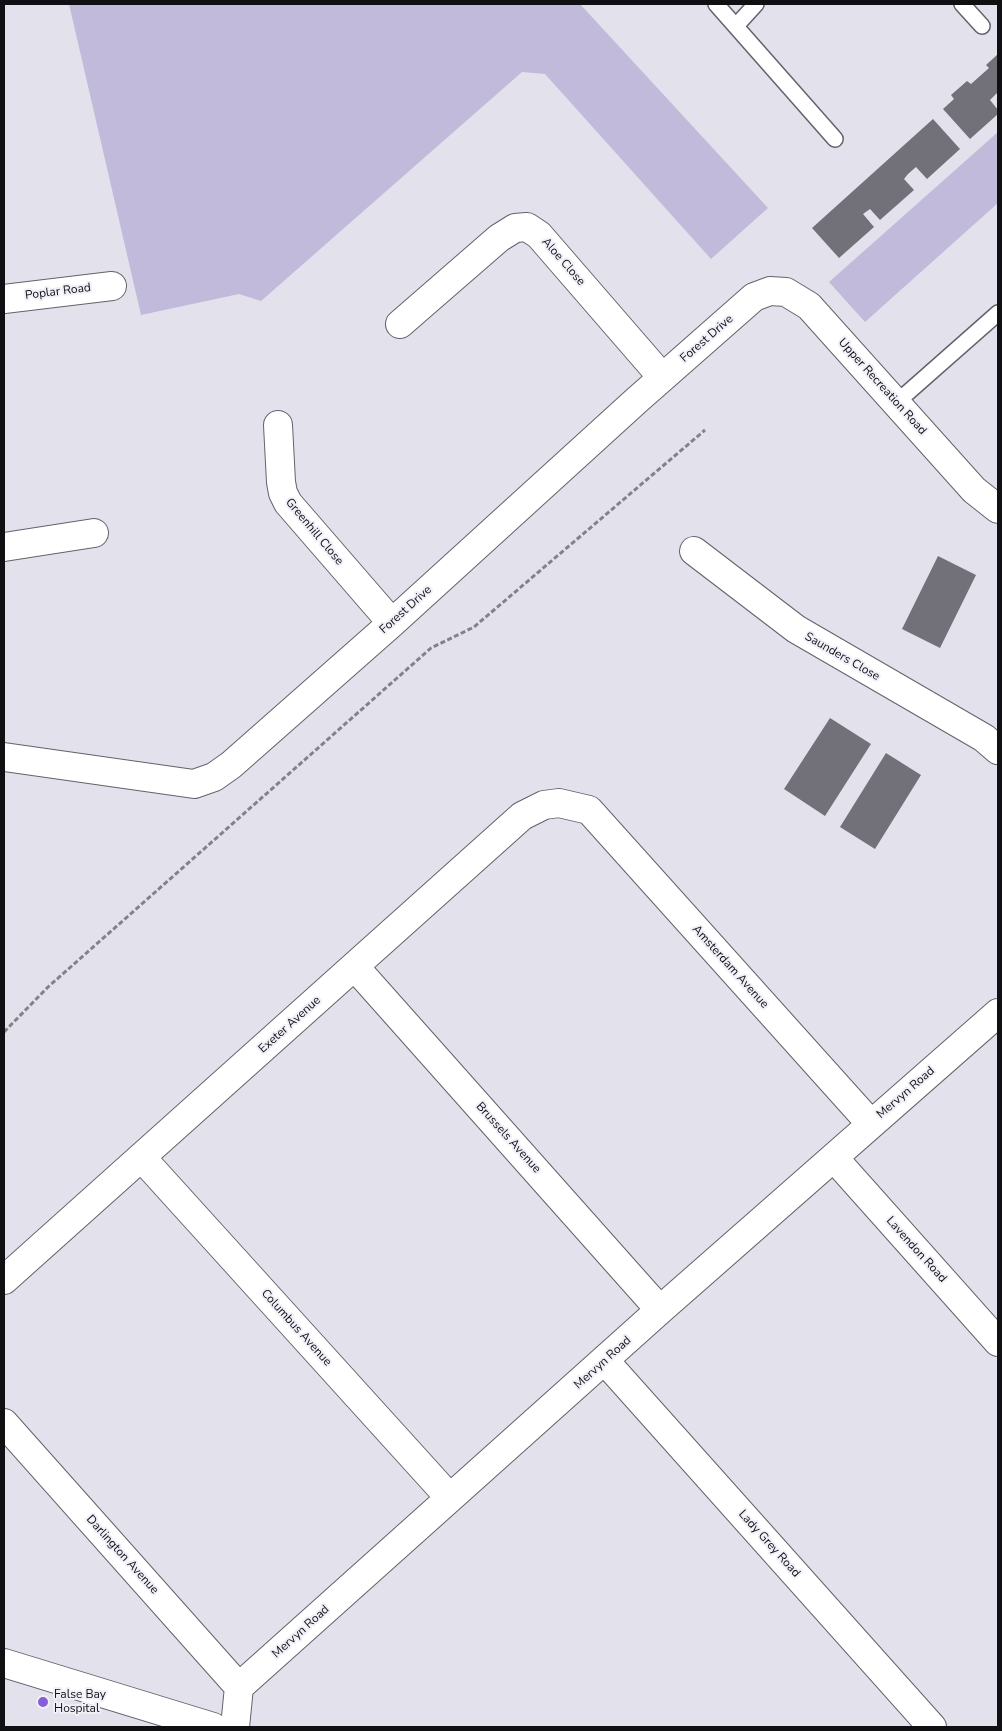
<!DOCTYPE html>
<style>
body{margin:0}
#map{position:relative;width:1002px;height:1731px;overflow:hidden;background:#e3e1eb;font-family:"Nunito Sans",sans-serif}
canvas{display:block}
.frame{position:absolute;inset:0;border:5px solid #101013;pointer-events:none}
</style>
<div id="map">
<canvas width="1002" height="1731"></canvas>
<div class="frame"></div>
</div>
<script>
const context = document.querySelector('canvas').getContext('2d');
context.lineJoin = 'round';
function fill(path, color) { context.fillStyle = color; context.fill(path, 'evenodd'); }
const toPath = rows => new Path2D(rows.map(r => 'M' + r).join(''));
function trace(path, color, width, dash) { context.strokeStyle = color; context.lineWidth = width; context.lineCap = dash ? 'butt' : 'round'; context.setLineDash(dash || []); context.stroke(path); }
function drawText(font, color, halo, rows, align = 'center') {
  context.font = font + ' "Nunito Sans",sans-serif'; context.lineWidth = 4; context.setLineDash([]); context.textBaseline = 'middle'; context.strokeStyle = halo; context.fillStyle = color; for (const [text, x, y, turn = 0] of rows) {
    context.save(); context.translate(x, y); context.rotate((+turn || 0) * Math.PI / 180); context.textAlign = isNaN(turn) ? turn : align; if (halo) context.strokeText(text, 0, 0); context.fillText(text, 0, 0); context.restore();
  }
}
fill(toPath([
 [69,4,580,4,768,208,711,259,545,74,522,72,261,301,239,294,141,315],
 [998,132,998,203,865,322,829,282]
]), '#c1bada');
fill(toPath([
 [998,54,998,92,990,100,998,110,998,114,970,139,943,109,954,99,951,95,967,81,971,84,989,68,986,65],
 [933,119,960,149,927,179,916,167,908,174,904,179,914,190,880,220,870,209,863,214,874,227,839,258,812,228],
 [938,556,976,575,940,648,902,629],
 [830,718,871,744,825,816,784,789],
 [886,753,921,775,875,849,840,827]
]), '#727079');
const service = toPath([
 [716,4,835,139],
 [962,4,982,26],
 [736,26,756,4],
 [896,403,998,313]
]);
const minor = toPath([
 [4,299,112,286],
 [400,324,499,238,515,228,527,227,539,235,662,377],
 [278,425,281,482,283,493,288,503,392,623],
 [4,547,94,533],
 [694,551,796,629,984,738,998,750],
 [4,757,194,784,214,777,231,765,392,623,637,400,754,297,770,291,786,292,809,306,974,490,998,509],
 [355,967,660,1310],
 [142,1158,450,1498],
 [834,1158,998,1342],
 [4,1280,522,816,544,805,559,803,589,810,871,1124],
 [605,1361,932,1727],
 [4,1423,239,1687],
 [4,1663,213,1727],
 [235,1727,239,1687,660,1310,998,1013]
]);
trace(service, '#64626a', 18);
trace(minor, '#64626a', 30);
trace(toPath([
 [4,1032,48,987,431,648,474,627,705,430]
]), '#838289', 3, [5, 2.5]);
trace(service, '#fff', 15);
trace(minor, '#fff', 28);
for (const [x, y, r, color] of [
 [43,1702,6,"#865ed8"]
]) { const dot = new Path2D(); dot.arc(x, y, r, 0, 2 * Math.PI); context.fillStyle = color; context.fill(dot); trace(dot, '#f1eff8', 2); }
drawText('12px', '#101013', '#f1eff8', [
 ["Aloe Close",563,262,49],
 ["Poplar Road",58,292,-7],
 ["Forest Drive",707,339,-41],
 ["Upper Recreation Road",882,387,48],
 ["Greenhill Close",314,532,50],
 ["Forest Drive",406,610,-42],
 ["Saunders Close",842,657,30],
 ["Amsterdam Avenue",730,967,48],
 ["Exeter Avenue",290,1025,-42],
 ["Mervyn Road",906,1093,-41],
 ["Brussels Avenue",508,1138,48],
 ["Lavendon Road",916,1250,48],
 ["Columbus Avenue",296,1328,48],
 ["Mervyn Road",603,1363,-42],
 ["Lady Grey Road",769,1544,48],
 ["Darlington Avenue",122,1555,48],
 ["Mervyn Road",301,1632,-42]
]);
drawText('12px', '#101013', '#f1eff8', [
 ["False Bay",54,1695],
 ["Hospital",54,1709]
], 'left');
</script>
